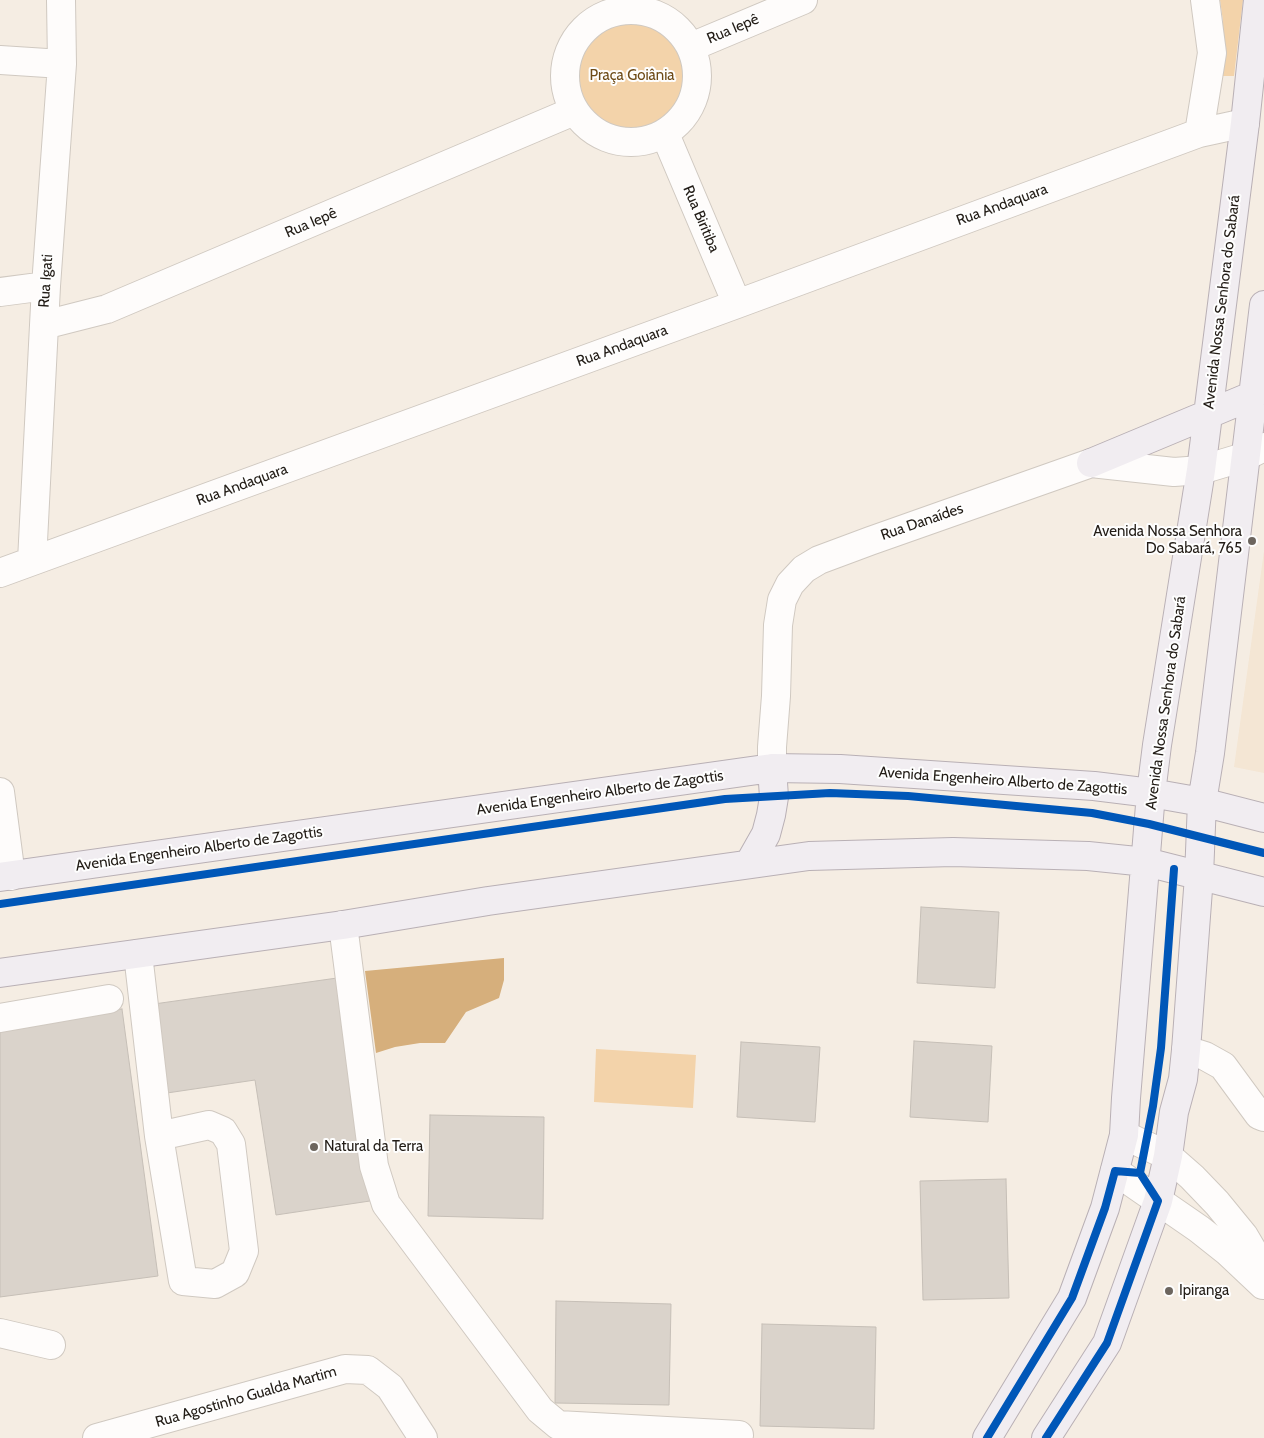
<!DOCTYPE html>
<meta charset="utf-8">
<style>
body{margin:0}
canvas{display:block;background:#f5ede3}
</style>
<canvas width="1264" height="1438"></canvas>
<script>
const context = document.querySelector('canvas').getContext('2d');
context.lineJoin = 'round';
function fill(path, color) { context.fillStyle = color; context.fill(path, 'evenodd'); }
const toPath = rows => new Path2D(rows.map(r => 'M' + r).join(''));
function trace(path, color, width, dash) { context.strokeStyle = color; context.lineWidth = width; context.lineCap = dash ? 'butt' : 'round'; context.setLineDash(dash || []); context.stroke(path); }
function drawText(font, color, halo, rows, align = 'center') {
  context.font = font + ' Cabin,sans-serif'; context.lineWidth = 4; context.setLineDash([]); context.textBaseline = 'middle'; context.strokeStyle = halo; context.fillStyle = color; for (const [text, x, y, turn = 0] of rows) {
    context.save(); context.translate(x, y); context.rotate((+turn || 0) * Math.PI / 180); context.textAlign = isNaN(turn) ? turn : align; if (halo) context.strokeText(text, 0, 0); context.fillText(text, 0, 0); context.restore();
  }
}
fill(toPath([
 [1264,551,1264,773,1234,767]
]), '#f4e6d4');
fill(toPath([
 [1220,0,1243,0,1234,76,1219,76,1223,21],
 '565 76a66 66 0 1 1 132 0a66 66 0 1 1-132 0Z',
 [596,1049,696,1055,693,1108,594,1102]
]), '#f3d3aa');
fill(toPath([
 [504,958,504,980,499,998,466,1012,445,1043,420,1043,395,1047,376,1053,365,971]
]), '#d6af7c');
const building = toPath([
 [921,907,999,912,995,988,917,983,921,907],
 [337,978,370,1201,276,1215,255,1080,167,1093,154,1004,337,978],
 [122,1009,158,1276,0,1297,0,1024,122,1009],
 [914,1041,992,1046,988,1122,910,1117,914,1041],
 [741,1042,820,1047,815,1122,737,1117,741,1042],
 [430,1115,544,1117,543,1219,428,1216,430,1115],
 [1006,1179,1009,1298,923,1300,920,1181,1006,1179],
 [556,1301,671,1304,669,1405,555,1403,556,1301],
 [762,1324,876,1327,874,1429,760,1426,762,1324]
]);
fill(building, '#dad3cb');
trace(building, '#c6bfb7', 1);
const minor = toPath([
 '565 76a66 66 0 1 1 132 0a66 66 0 1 1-132 0Z',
 [691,47,803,0],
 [0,60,62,64],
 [1199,133,1212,53,1205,0],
 [665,134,737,304],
 [0,292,46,286],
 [44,325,107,309,574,111],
 [32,561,46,286,62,64,61,0],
 [0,573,737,304,1199,133,1245,123],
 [772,768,772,747,776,696,778,625,782,600,790,584,804,569,819,560,870,541,1091,463,1174,472,1201,470,1244,457,1264,447],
 [0,792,11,876],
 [343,925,374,1166,386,1204,540,1410,558,1425,739,1435],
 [138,954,159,1136,183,1281,215,1284,235,1273,244,1251,231,1144,223,1131,209,1125,159,1136],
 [0,1018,109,999],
 [1186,1050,1205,1056,1223,1066,1259,1115,1264,1117],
 [1124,1135,1168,1156,1192,1177,1217,1203,1244,1236,1264,1270],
 [1115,1171,1199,1229,1228,1252,1263,1285],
 [0,1333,51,1345],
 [97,1438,345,1369,368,1370,390,1387,423,1438]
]);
const major = toPath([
 [1091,463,1254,395],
 [749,864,766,834,771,815,774,797,772,768],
 [0,877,772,768,840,769,1094,786,1151,793,1202,802,1264,818],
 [0,973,343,925,488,901,809,856,953,852,1088,856,1146,862,1264,892],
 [987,1438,1072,1298,1105,1208,1124,1135,1126,1098,1151,793,1157,745,1201,470,1245,123,1258,0],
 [1046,1438,1107,1343,1158,1201,1168,1156,1174,1112,1183,1079,1186,1050,1199,876,1202,802,1210,753,1264,305]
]);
trace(minor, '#d0c9c1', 30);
trace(major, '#b9b0b5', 30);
trace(minor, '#fefcfb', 28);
trace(major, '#f1edf1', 28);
trace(toPath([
 [0,904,725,799,830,793,908,796,1092,813,1149,824,1264,853],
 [987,1438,1072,1298,1105,1208,1115,1171,1140,1173],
 [1046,1438,1107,1343,1158,1201,1140,1173,1153,1106,1161,1048,1174,869]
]), '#0057b8', 8);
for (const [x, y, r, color] of [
 [1252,541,5,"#6c655e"],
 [314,1147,5,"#6c655e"],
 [1169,1291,5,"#6c655e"]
]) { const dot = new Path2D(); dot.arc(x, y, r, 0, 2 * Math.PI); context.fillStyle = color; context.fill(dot); trace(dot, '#fefefe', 2); }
drawText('15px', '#221c16', '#fefefe', [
 ["Rua Iepê",733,29,-23],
 ["Rua Andaquara",1002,205,-20],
 ["Rua Biritiba",701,219,67],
 ["Rua Iepê",311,223,-23],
 ["Rua Igati",46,281,-86],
 ["Avenida Nossa Senhora do Sabará",1222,302,-83],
 ["Rua Andaquara",622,346,-20],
 ["Rua Andaquara",242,485,-20],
 ["Rua Danaídes",922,522,-19],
 ["Avenida Nossa Senhora do Sabará",1166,703,-82],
 ["Avenida Engenheiro Alberto de Zagottis",1003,781,4],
 ["Avenida Engenheiro Alberto de Zagottis",600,793,-8],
 ["Avenida Engenheiro Alberto de Zagottis",199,849,-8],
 ["Rua Agostinho Gualda Martim",246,1397,-16]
]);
drawText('15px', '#6d4a16', '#fefefe', [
 ["Praça Goiânia",632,76]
]);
drawText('15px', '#221c16', '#fefefe', [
 ["Avenida Nossa Senhora",1242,532,"right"],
 ["Do Sabará, 765",1242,549,"right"],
 ["Natural da Terra",324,1147],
 ["Ipiranga",1179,1291]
], 'left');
</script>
